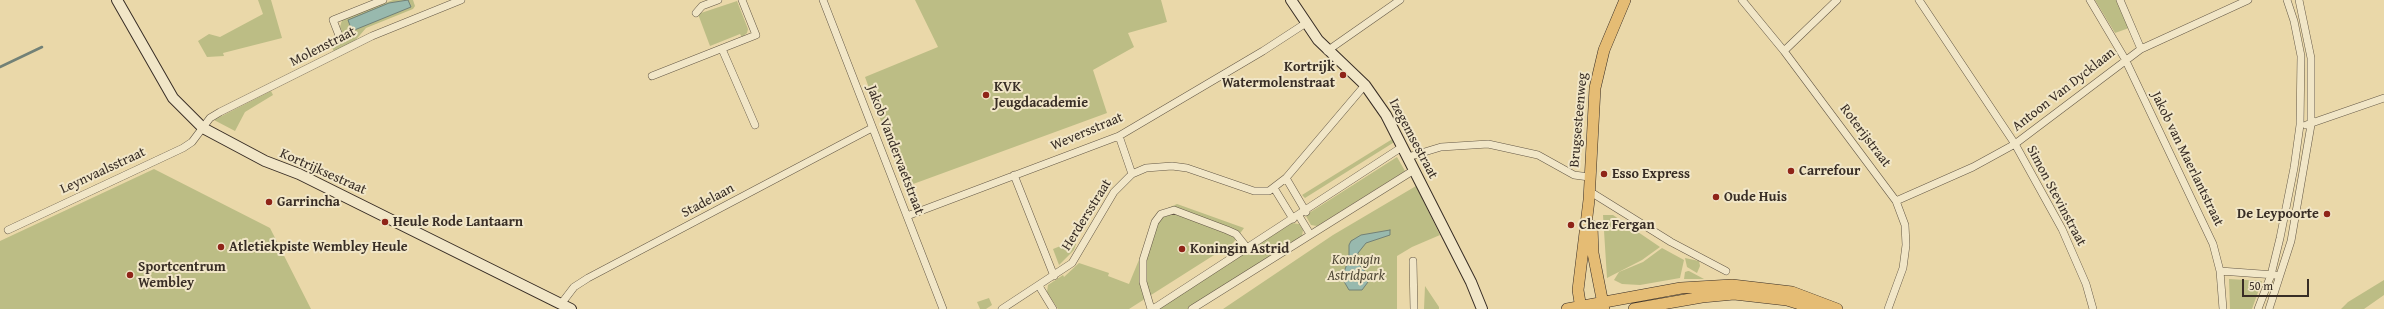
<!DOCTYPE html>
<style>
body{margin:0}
#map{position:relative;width:2384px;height:309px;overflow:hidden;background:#ead8a9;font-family:"Gentium Book Plus",serif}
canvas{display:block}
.scale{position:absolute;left:2242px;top:279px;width:67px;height:18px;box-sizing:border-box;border:2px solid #382d25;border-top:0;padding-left:5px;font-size:12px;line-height:14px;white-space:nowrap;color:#382d25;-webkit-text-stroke:3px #f1e6c7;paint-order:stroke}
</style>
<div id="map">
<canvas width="2384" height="309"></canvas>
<div class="scale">50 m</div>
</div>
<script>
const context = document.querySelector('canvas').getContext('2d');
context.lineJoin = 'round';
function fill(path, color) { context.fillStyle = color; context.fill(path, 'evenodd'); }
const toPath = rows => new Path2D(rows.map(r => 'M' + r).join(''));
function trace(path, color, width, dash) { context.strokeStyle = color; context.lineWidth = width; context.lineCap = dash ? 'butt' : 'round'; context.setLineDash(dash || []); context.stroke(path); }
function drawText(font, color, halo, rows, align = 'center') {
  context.font = font + ' "Gentium Book Plus",serif'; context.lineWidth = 4; context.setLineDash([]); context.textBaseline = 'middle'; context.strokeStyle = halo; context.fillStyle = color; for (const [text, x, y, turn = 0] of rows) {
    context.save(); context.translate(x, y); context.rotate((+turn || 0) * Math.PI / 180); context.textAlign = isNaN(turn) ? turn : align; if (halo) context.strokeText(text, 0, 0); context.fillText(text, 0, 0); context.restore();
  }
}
fill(toPath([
 [258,0,271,0,282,38,223,53,224,56,207,57,198,41,209,34,220,37,263,14],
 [393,0,413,0,415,6,413,9,366,28,354,42,334,52,331,44,345,38,340,27,342,20],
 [915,0,1161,0,1167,22,1128,33,1134,47,1093,70,1107,113,905,187,865,77,938,47],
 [2095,0,2118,0,2129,28,2115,33],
 [737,1,748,29,747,33,742,37,740,34,710,46,698,14],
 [271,91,273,95,245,112,235,131,214,120],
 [1394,138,1396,141,1305,198,1302,195],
 [1397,157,1405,171,1317,226,1311,225,1306,216,1309,213],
 [154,169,270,228,311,309,0,309,0,241],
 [1416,186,1440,235,1412,247,1397,256,1397,309,1223,309,1333,235],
 [1177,204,1244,228,1233,243,1129,309,1058,309,1047,292,1048,285,1063,275,1064,277,1079,263,1109,273,1108,276,1129,284,1155,221,1168,208],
 [1603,215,1613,215,1660,247,1642,260,1607,278],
 [1292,223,1299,224,1303,230,1302,236,1188,309,1158,309],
 [1073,241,1076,244,1074,250,1059,265,1053,249],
 [1662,248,1684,260,1680,278,1640,285,1622,284,1614,280,1619,272,1643,262],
 [1685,258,1699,261,1700,266,1697,273,1687,267],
 [1688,271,1689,271,1704,279,1684,279,1685,272],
 [2229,279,2262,281,2252,309,2230,309],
 [2384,280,2384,295,2364,309,2341,309,2348,302],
 [1425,286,1439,307,1439,309,1424,309],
 [989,298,992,305,986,309,980,309,977,302]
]), '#bcbd85');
const water = toPath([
 [408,0,411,7,352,31,348,20,389,3,408,0],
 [1390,230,1390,235,1366,243,1358,253,1357,262,1367,274,1368,282,1362,290,1349,290,1342,278,1349,258,1349,245,1351,241,1361,235,1390,230]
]);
fill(water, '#98b9ae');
trace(water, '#728177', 1);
trace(toPath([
 [0,67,42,47]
]), '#728177', 2.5);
const street = toPath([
 [823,0,943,309],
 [1742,0,1784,51,1896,201,1905,225,1906,245,1903,268,1888,309],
 [1919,0,2015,144,2062,229,2086,284,2093,309],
 [2090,0,2125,59,2213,244,2220,271,2223,309],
 [2120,0,2141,49],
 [696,13,702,6,718,0],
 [340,38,333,20,383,0],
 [722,49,755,125],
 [1327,51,1400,0],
 [1784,51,1837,0],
 [652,76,756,35,742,0],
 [2306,125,2384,98],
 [1119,136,1132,174],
 [1408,157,1441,147,1488,144,1538,155,1574,175,1589,177],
 [1014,175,1054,276],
 [1286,178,1306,212],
 [1274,188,1293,219],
 [1589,191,1671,242,1726,271],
 [1896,201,1973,167,2015,144,2141,49,2248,0],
 [907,216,1119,136,1263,51,1306,23],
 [1299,216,1310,234],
 [8,230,183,148,192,142,210,118,220,112,372,36,461,0],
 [1413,261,1414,309],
 [2220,271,2275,275],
 [1039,286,1053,309],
 [561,304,574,287,588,278,872,128],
 [1002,309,1072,263,1114,192,1132,174,1146,168,1172,166,1187,168,1254,191,1269,191,1286,178,1365,85],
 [1151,309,1143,282,1143,260,1155,222,1161,214,1174,210,1227,230,1236,234,1248,249],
 [1153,309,1402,147],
 [1192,309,1414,170],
 [2258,309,2271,275,2280,238,2294,168,2300,125,2301,56,2294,21,2287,0],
 [2269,309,2291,241,2311,125,2311,58,2299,0]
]);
const secondary = toPath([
 [117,0,173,98,203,128,265,161,299,174,571,309],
 [1291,0,1318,40,1365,85,1386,115,1471,282,1482,309]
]);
const primary = toPath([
 [1592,226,1593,253,1604,309],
 [1567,309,1681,288,1732,285,1792,292,1837,309],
 [1581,309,1578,290,1589,200,1595,88,1604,50,1625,0],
 [1634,309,1702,297,1734,294,1787,300,1816,309]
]);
trace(street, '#645846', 8);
trace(secondary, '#382d25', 12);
trace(primary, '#382d25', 12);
trace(street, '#f1e6c7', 7);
trace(secondary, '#f1e6c7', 10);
trace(primary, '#e5bc74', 11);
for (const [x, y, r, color] of [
 [1343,75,4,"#8f2418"],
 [986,95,4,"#8f2418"],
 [1791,171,4,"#8f2418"],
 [1604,174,4,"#8f2418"],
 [1716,197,4,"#8f2418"],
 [269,202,4,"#8f2418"],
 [2327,214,4,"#8f2418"],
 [385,222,4,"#8f2418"],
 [1571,225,4,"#8f2418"],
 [221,247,4,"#8f2418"],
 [1182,249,4,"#8f2418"],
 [130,275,4,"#8f2418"]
]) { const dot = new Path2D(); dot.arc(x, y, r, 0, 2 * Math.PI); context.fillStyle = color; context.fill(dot); trace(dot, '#f1e6c7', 1.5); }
drawText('14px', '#382d25', '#f1e6c7', [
 ["Molenstraat",323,47,-27],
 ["Antoon Van Dycklaan",2064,90,-38],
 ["Brugsesteenweg",1579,120,-85],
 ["Weversstraat",1087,132,-23],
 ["Roterijstraat",1865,136,53],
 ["Izegemsestraat",1413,139,62],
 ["Jakob Vandervaetstraat",895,150,69],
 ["Jakob van Maerlantstraat",2187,159,64],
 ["Leynvaalsstraat",103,171,-25],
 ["Kortrijksestraat",323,172,24],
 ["Simon Stevinstraat",2056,196,62],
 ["Stadelaan",708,201,-28],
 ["Herdersstraat",1087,215,-58]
]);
drawText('bold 14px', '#382d25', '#f1e6c7', [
 ["Kortrijk",1335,67,"right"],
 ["Watermolenstraat",1335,83,"right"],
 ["KVK",994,87],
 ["Jeugdacademie",994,103],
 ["Carrefour",1799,171],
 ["Esso Express",1612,174],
 ["Oude Huis",1724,197],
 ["Garrincha",277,202],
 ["De Leypoorte",2319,214,"right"],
 ["Heule Rode Lantaarn",393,222],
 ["Chez Fergan",1579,225],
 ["Atletiekpiste Wembley Heule",229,247],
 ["Koningin Astrid",1190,249],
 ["Sportcentrum",138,267],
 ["Wembley",138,283]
], 'left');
drawText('italic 14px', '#524a38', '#f1e6c7', [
 ["Koningin",1356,260],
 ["Astridpark",1356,276]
]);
</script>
